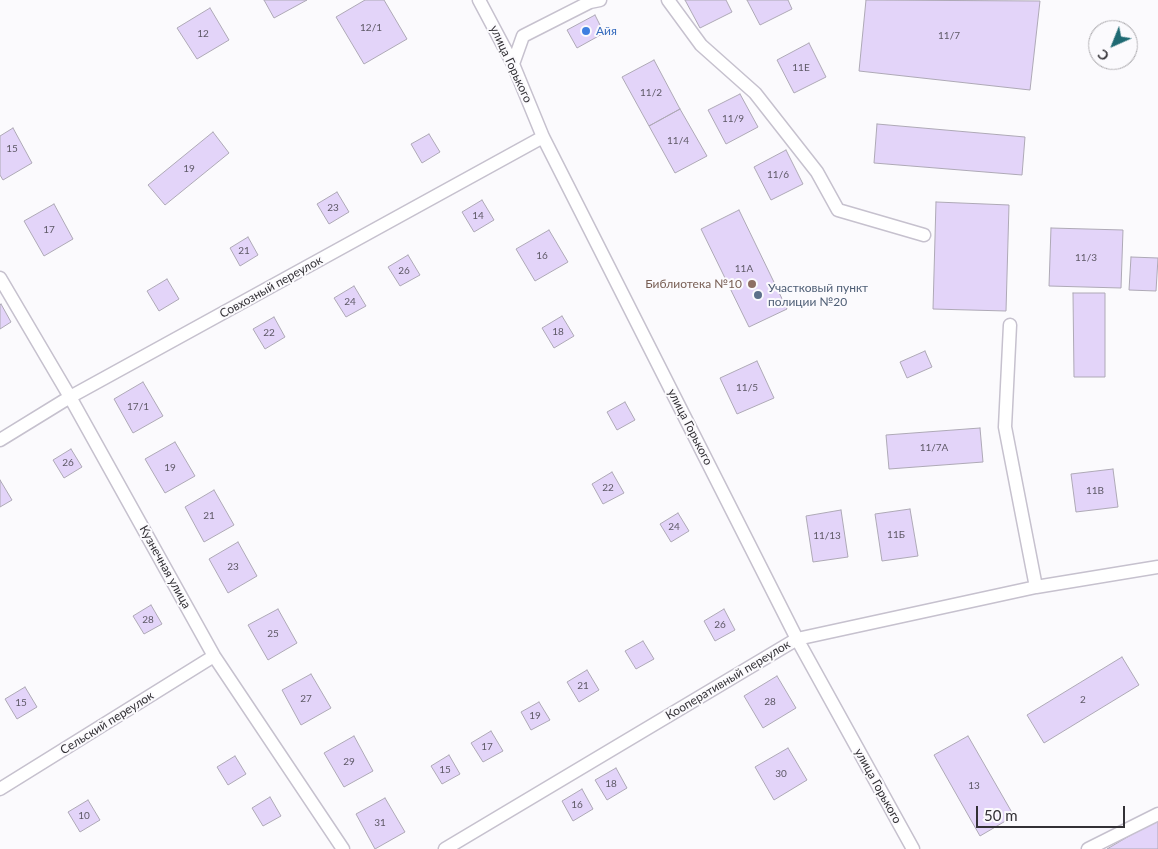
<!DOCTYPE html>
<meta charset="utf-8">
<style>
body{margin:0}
#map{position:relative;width:1158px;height:849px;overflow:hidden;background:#fbfafd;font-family:Lato,sans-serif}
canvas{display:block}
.north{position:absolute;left:1088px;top:20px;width:50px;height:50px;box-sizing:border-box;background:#fbfafd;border:1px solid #aba9ad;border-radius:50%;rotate:224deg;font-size:14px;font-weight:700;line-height:20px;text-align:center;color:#323035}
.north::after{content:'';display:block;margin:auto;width:18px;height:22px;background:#1f6a73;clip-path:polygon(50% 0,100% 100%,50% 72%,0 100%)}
.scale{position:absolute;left:976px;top:806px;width:149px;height:22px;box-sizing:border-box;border:2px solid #323035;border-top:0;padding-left:6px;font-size:15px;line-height:18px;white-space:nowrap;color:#323035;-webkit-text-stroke:4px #fbfafd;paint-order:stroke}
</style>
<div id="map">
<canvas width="1158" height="849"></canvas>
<div class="north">С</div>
<div class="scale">50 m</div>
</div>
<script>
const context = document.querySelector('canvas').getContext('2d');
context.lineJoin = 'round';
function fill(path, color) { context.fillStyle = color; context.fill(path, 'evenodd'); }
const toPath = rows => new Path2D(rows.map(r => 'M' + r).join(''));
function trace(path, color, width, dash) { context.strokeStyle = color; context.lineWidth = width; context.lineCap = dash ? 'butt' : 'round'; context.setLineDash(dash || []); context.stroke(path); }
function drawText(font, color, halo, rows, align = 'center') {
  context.font = font + ' Lato,sans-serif'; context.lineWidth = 4; context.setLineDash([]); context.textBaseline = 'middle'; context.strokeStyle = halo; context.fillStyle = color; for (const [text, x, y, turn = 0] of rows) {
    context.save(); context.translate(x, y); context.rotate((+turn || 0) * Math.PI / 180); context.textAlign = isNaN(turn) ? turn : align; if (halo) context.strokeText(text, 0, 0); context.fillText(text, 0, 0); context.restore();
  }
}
const building = toPath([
 [264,0,307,0,274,18,264,0],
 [365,0,384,0,407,39,364,64,336,17,365,0],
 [685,0,726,0,732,12,700,28,685,0],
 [747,0,788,0,792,9,760,25,747,0],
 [866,0,1040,1,1030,90,859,71,866,0],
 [210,8,229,40,197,59,177,28,210,8],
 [595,15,604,33,577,48,567,30,595,15],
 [809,43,826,77,794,93,777,60,809,43],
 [654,60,680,109,649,126,622,77,654,60],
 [740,94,758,127,726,144,708,110,740,94],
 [680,109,707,156,675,173,649,126,680,109],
 [877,124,1025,137,1022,175,874,163,877,124],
 [13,128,32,163,3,180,0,175,0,136,13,128],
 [213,132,229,153,165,205,148,185,213,132],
 [429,134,440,152,422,163,411,144,429,134],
 [786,150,803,184,771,200,754,167,786,150],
 [337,192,349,212,329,224,317,204,337,192],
 [482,200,494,220,474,232,462,212,482,200],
 [936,202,1009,205,1006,311,933,309,936,202],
 [54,204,73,239,44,256,24,221,54,204],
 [739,210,787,309,749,327,701,229,739,210],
 [1051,228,1123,230,1121,288,1049,286,1051,228],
 [549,230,568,262,535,281,516,249,549,230],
 [248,237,258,255,240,266,230,248,248,237],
 [408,255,420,275,400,286,388,267,408,255],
 [1131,257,1158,258,1156,291,1129,290,1131,257],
 [167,279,179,299,159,311,147,291,167,279],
 [354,286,366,306,346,317,334,298,354,286],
 [1073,293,1105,293,1105,377,1074,377,1073,293],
 [1,304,11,322,0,329,0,305,1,304],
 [562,316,574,336,554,348,542,328,562,316],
 [274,317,285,337,265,349,253,329,274,317],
 [925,351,932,367,907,378,900,362,925,351],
 [757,361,774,398,737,414,720,378,757,361],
 [143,382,163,416,133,433,114,399,143,382],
 [625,402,635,420,617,430,607,412,625,402],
 [980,428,983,462,889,469,886,435,980,428],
 [175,442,195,476,165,493,145,459,175,442],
 [71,449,82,467,64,478,53,460,71,449],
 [1113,469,1118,507,1076,512,1071,474,1113,469],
 [612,472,624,493,603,504,592,484,612,472],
 [0,480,12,500,0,507,0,480],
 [214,490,234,525,204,542,185,507,214,490],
 [910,509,918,556,882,561,875,514,910,509],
 [841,510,848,557,813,562,806,516,841,510],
 [678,513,689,531,671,542,660,524,678,513],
 [238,542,257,576,228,593,209,559,238,542],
 [151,605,162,624,144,634,133,616,151,605],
 [278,609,297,643,268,660,248,625,278,609],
 [724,609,735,630,715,641,704,621,724,609],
 [643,641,654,659,636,669,625,651,643,641],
 [1122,657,1139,685,1044,743,1027,715,1122,657],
 [587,670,599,690,579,702,567,682,587,670],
 [311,674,331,708,301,725,282,690,311,674],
 [777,676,796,708,763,728,744,696,777,676],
 [25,687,37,707,17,719,5,699,25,687],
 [539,702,550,720,531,730,521,712,539,702],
 [491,731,503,751,483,762,471,743,491,731],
 [354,736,373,771,344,787,324,753,354,736],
 [968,736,1014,816,980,836,934,755,968,736],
 [788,748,807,780,774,800,755,767,788,748],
 [449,755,460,774,442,784,431,766,449,755],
 [235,756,246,774,228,785,217,767,235,756],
 [616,768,627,788,607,800,595,780,616,768],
 [582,789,593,809,573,821,562,801,582,789],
 [270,797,281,816,263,826,252,808,270,797],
 [385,798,405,832,375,849,356,814,385,798],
 [88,800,100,820,80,832,68,812,88,800],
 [1158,819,1158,849,1107,849,1158,819]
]);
fill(building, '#e3d4f9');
trace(building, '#aea9b6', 1);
const service = toPath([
 [479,0,513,64,543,137,797,639,913,849],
 [668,0,701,45,755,93,817,172,838,210,924,235],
 [513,64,523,36,590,2,600,0],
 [0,278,70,397,214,656,343,849],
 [1010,325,1005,427,1036,587],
 [0,440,70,397,543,137],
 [0,789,214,656],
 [445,849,797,639,1036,587,1158,567],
 [1088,849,1158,814]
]);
trace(service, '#c6c1ce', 15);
trace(service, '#fff', 12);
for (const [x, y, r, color] of [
 [586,31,5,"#3f7fe0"],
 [752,284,5,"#8d6e63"],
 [758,295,5,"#5c6f8a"]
]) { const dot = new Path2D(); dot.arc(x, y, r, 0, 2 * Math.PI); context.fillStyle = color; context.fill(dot); trace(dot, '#fbfafd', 2); }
drawText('10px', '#5e5966', null, [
 ["12/1",371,28],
 ["12",203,34],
 ["11/7",949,36],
 ["11Е",801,68],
 ["11/2",651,93],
 ["11/9",733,119],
 ["11/4",678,141],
 ["15",12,149],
 ["19",189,169],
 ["11/6",778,175],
 ["23",333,208],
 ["14",478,216],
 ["17",49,230],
 ["21",244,251],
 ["16",542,256],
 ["11/3",1086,258],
 ["11А",744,269],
 ["26",404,271],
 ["24",350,302],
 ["18",558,332],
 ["22",269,333],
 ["11/5",747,388],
 ["17/1",138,407],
 ["11/7А",934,448],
 ["26",68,463],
 ["19",170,468],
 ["22",608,488],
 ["11В",1095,491],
 ["21",209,516],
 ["24",674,527],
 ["11Б",896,535],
 ["11/13",827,536],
 ["23",233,567],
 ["28",148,620],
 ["26",720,625],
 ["25",273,634],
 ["21",583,686],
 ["27",306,699],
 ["2",1083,700],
 ["28",770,702],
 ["15",21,703],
 ["19",535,716],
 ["17",487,747],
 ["29",349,762],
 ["15",445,770],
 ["30",781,774],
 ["18",611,784],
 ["13",974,786],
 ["16",577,805],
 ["10",84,816],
 ["31",380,823]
]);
drawText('12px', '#366cbe', '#fbfafd', [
 ["Айя",596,31]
], 'left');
drawText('12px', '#323035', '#fbfafd', [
 ["улица Горького",511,64,65],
 ["Совхозный переулок",271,287,-29],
 ["улица Горького",690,427,63],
 ["Кузнечная улица",165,567,61],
 ["Кооперативный переулок",728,680,-31],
 ["Сельский переулок",107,723,-32],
 ["улица Горького",878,786,61]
]);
drawText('12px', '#785e54', '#fbfafd', [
 ["Библиотека №10",742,284]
], 'right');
drawText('12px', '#4e5e75', '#fbfafd', [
 ["Участковый пункт",768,288],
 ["полиции №20",768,302]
], 'left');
</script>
